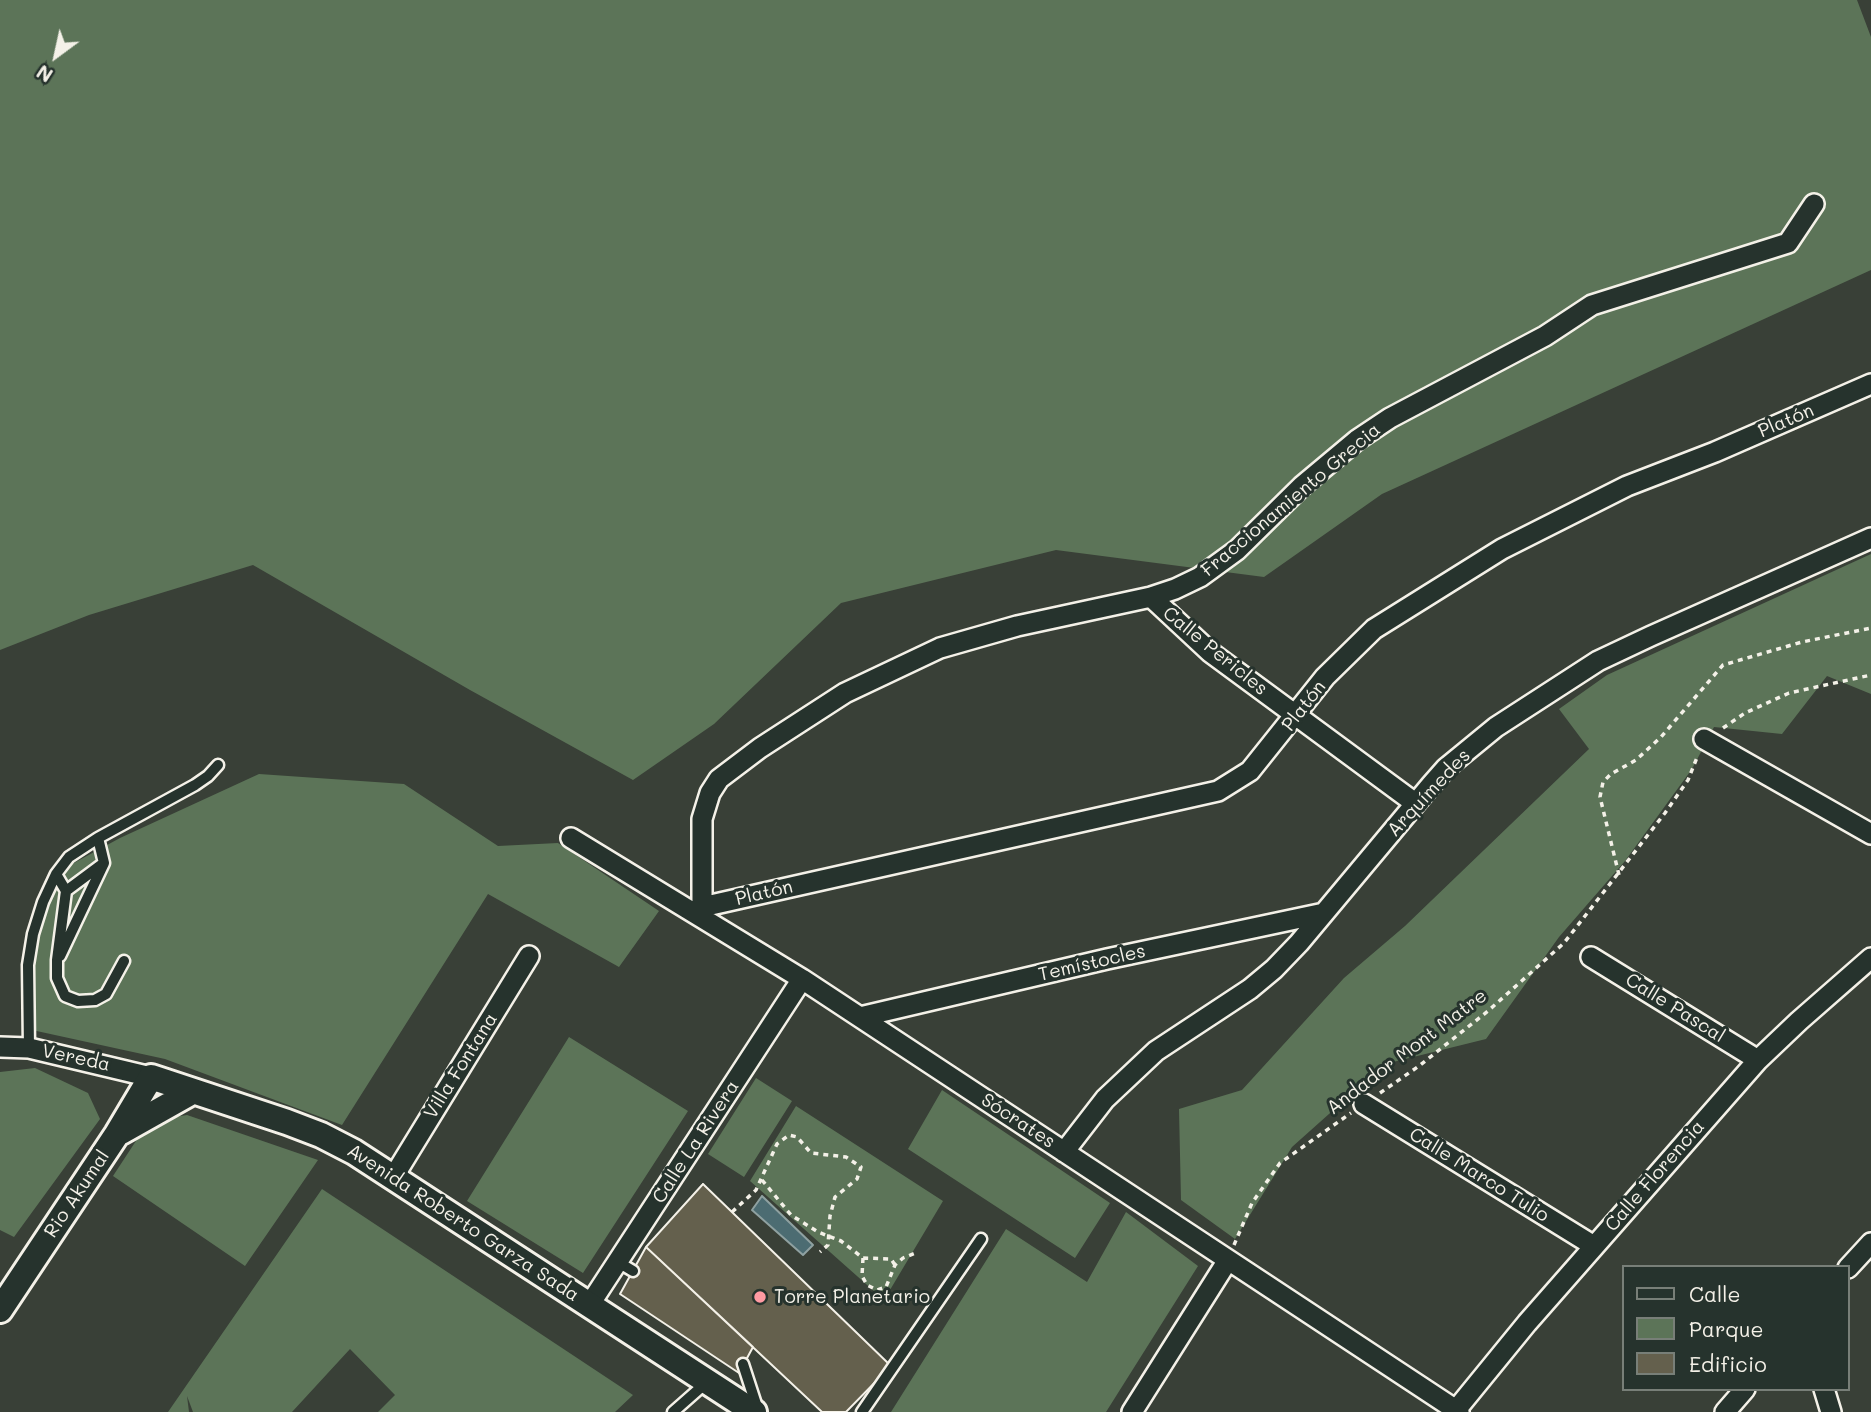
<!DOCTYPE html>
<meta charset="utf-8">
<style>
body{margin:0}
#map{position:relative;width:1871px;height:1412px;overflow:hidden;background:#394037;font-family:Mali,sans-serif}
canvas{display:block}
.legend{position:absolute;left:1622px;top:1265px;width:228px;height:126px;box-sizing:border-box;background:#26332d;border:2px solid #787f78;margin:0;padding:9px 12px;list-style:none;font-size:21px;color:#f4f1e8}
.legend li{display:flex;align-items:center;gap:14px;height:35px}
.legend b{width:35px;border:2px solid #787f78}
.north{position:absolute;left:21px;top:21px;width:70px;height:70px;-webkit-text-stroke:5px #26332d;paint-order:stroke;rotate:213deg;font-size:19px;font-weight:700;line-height:28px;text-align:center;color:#f4f1e8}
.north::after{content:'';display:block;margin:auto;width:24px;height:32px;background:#f4f1e8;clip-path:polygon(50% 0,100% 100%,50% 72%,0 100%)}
</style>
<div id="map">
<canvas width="1871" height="1412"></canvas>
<ul class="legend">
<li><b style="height:9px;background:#26332d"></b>Calle</li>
<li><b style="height:19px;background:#5c7458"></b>Parque</li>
<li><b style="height:19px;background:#64604d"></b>Edificio</li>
</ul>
<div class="north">N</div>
</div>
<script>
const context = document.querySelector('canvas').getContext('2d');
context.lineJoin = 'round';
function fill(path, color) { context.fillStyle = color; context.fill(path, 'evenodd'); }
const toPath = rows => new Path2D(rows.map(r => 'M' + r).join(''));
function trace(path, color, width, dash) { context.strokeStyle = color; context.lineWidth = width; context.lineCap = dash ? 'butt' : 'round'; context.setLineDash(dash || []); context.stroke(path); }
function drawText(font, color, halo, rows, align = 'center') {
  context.font = font + ' Mali,sans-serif'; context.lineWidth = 6; context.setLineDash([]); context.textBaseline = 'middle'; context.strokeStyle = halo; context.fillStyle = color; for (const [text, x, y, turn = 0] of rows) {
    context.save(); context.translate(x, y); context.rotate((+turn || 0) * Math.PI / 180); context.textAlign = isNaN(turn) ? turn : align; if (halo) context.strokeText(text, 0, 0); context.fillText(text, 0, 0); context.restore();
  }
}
fill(toPath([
 [0,0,1857,0,1871,37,1871,270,1382,494,1264,577,1056,550,841,603,714,724,633,780,470,690,253,565,89,615,0,650],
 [1871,554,1871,694,1827,676,1782,734,1714,727,1692,769,1625,861,1559,937,1486,1039,1385,1064,1292,1147,1235,1239,1181,1200,1179,1109,1242,1090,1344,978,1405,926,1589,749,1559,709,1607,675],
 [259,774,404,784,498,846,558,843,659,911,619,967,488,894,342,1125,165,1059,32,1030,28,950,61,870,120,838],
 [569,1037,688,1111,583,1273,467,1201],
 [35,1068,88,1093,100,1119,14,1237,0,1230,0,1072],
 [756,1078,792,1101,744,1177,708,1154],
 [942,1090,1110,1203,1075,1258,908,1149],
 [796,1106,943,1201,884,1300,750,1181],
 [187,1115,318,1160,245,1266,113,1176,149,1121],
 [322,1189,633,1395,615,1412,378,1412,395,1395,350,1349,292,1412,193,1412,187,1396,189,1412,168,1412],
 [1126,1212,1198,1266,1106,1412,891,1412,1006,1229,1087,1282]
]), '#5c7458');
const water = toPath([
 [762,1196,813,1245,803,1255,752,1210,762,1196]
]);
fill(water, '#4c6c72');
trace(water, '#8fa1a1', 2);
const building = toPath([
 [703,1184,891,1366,846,1412,822,1412,646,1247,703,1184],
 [646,1247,753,1347,739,1373,620,1294,646,1247]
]);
fill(building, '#64604d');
trace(building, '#f4f1e8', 2);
const service = toPath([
 [56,874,66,891,57,960,57,978,65,996,78,1001,95,1000,106,994,124,961],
 [66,891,101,865],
 [60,956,104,863,98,838],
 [29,1048,28,965,33,934,43,902,56,874,69,857,98,838,195,785,208,776,218,765],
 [618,1262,633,1271],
 [743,1364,756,1404,754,1407],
 [673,1412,707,1382],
 [862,1412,981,1239]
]);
const minor = toPath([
 [1151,597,1210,652,1415,803],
 [1704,739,1871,834],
 [571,838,802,979,1459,1412],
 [702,907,702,819,710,793,719,779,760,748,845,693,940,648,1017,626,1151,597,1175,589,1200,577,1237,550,1302,486,1357,440,1390,418,1545,336,1592,305,1788,243,1814,204],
 [698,914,702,907,1218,791,1250,771,1325,677,1374,629,1502,549,1627,486,1715,452,1871,384],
 [1591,957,1758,1060],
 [860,1017,1107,959,1324,913],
 [0,1047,29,1048,151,1077],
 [1364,1104,1594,1246],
 [1064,1152,1105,1099,1156,1051,1250,989,1274,969,1299,943,1431,785,1446,768,1496,727,1598,661,1651,636,1871,538],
 [394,1176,529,956],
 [1848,1268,1871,1243],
 [590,1304,802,979],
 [1824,1389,1831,1412],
 [1456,1410,1527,1323,1758,1060,1799,1021,1871,958],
 [1132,1412,1228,1260],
 [1725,1412,1745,1389]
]);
const tertiary = toPath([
 [121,1132,192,1092],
 [0,1310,117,1134,151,1077,287,1122,321,1135,354,1152,754,1412]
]);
trace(service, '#f4f1e8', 15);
trace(minor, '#f4f1e8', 24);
trace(tertiary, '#f4f1e8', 30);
trace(toPath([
 [1723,728,1745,713,1789,693,1871,675],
 [1619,875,1600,797,1603,782,1611,774,1636,760,1661,737,1723,665,1802,642,1871,628],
 [1380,1093,1419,1066,1488,1011,1564,943,1665,813,1688,780,1698,755],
 [762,1180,791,1215,818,1232,841,1241,863,1258,891,1259,895,1265],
 [732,1212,756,1190,777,1144,789,1135,797,1137,811,1153,846,1157,861,1167,857,1179,835,1197,830,1216,828,1245,820,1252],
 [1234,1245,1252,1203,1280,1163,1351,1113],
 [863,1258,862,1276,867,1285,877,1290,886,1287,895,1265,903,1258,918,1252]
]), '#f4f1e8', 3.5, [5, 5]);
trace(service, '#26332d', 10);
trace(minor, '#26332d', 19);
trace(tertiary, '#26332d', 24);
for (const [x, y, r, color] of [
 [760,1297,7,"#ff9aa2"]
]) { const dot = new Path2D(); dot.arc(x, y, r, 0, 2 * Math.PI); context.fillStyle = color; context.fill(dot); trace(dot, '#26332d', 2.5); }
drawText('19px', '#f4f1e8', '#26332d', [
 ["Platón",1786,421,-23],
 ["Fraccionamiento Grecia",1291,500,-40],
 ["Calle Pericles",1215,651,39],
 ["Platón",1304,706,-52],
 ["Arquímedes",1429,793,-47],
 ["Platón",764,893,-13],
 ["Temístocles",1092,963,-13],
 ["Calle Pascal",1675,1008,32],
 ["Andador Mont Matre",1407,1052,-37],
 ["Vereda",76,1058,12],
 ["Villa Fontana",461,1066,-58],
 ["Sócrates",1018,1121,33],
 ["Calle La Rivera",696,1142,-57],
 ["Calle Marco Tulio",1479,1175,32],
 ["Calle Florencia",1655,1176,-49],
 ["Rio Akumal",77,1194,-56],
 ["Avenida Roberto Garza Sada",463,1223,33]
]);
drawText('19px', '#f4f1e8', '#26332d', [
 ["Torre Planetario",774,1297]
], 'left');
</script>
